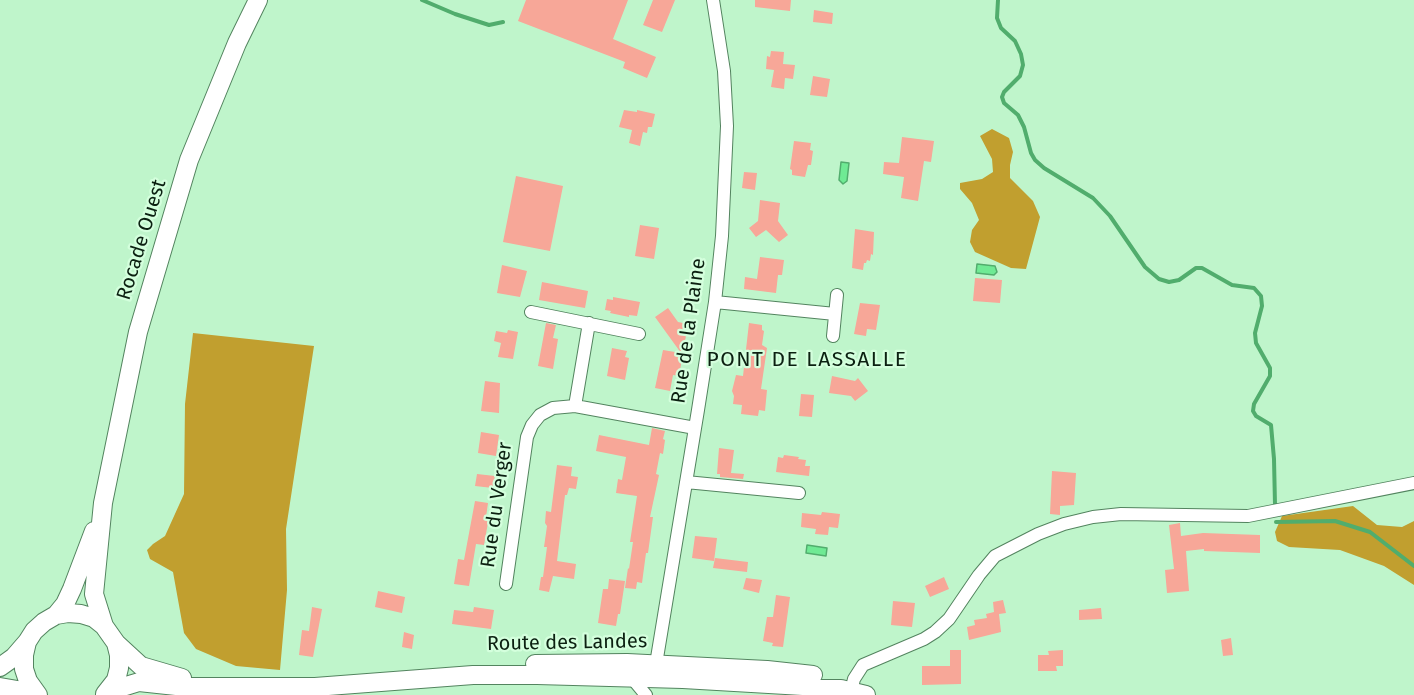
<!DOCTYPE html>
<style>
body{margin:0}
canvas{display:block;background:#bff5cb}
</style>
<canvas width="1414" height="695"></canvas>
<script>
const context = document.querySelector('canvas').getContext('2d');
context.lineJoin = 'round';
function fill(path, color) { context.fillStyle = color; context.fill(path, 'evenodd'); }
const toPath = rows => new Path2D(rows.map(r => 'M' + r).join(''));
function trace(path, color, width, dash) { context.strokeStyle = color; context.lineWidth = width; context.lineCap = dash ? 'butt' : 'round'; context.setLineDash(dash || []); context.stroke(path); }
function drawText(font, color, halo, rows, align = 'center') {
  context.font = font + ' "Fira Sans",sans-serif'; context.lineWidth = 4.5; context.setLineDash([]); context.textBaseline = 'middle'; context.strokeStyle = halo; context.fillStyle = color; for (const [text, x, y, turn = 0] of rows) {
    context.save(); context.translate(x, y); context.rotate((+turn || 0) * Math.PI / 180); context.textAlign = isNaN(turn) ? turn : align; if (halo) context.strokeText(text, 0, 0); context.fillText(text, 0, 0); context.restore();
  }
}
fill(toPath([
 [992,129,1009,138,1013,152,1010,165,1010,178,1033,201,1040,217,1026,269,1011,268,975,252,970,242,972,230,979,220,972,203,960,189,960,183,982,179,993,172,992,159,980,136],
 [193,333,314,346,286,529,287,590,280,670,236,666,196,649,184,633,173,572,150,559,147,550,153,544,165,536,184,494,185,404],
 [1353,506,1377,525,1402,527,1414,521,1414,585,1384,566,1340,550,1289,547,1277,541,1275,532,1282,516]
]), '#c19f2f');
const water = toPath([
 [841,162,849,163,847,181,843,184,839,180,841,162],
 [977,264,995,266,997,272,994,275,976,273,977,264],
 [807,545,827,548,826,556,806,553,807,545]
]);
fill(water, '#6fea94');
trace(water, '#51ad6d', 1.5);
trace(toPath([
 [422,0,455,14,489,25,503,22],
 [998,0,997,18,1001,28,1015,41,1021,54,1023,65,1020,76,1004,92,1002,97,1004,103,1018,115,1024,127,1031,153,1035,160,1044,168,1093,198,1110,216,1145,267,1159,279,1169,282,1179,280,1196,268,1202,268,1232,285,1254,288,1261,296,1262,306,1255,333,1256,343,1270,368,1270,376,1254,404,1253,411,1256,416,1271,425,1274,459,1275,505],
 [1276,522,1335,521,1370,532,1414,566]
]), '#51ad6d', 4);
fill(toPath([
 [526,0,628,0,613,39,656,57,647,78,623,68,625,62,518,21],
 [653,0,675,0,662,32,643,25],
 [755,0,791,0,790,11,755,7],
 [814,10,833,13,832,24,813,22],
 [771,51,784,52,783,64,795,65,793,79,785,78,784,89,771,87,774,70,766,69,767,56,770,57],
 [813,76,830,79,827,97,810,95],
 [624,110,637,112,637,110,655,114,652,127,648,127,647,133,643,132,640,146,629,143,632,130,619,127],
 [902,137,934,141,931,162,924,161,918,201,901,198,904,177,883,174,884,162,899,163],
 [794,141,811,143,810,150,813,151,811,165,808,165,805,177,792,175,792,170,790,169],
 [744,172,757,173,755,190,742,188],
 [516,176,563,186,550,251,503,242],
 [760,200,780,203,778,221,788,235,779,242,766,230,756,237,749,228,758,221],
 [640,225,659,228,654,259,635,256],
 [855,229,874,232,873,255,871,254,870,261,867,260,866,263,864,263,863,270,852,268],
 [760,257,784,260,782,275,778,275,776,293,744,289,745,277,757,279],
 [502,265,527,271,520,297,497,293],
 [975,278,1002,280,1000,303,973,301],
 [542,282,588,291,585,308,539,300],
 [613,297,640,302,637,316,629,315,629,317,610,313,611,311,605,310,607,299,613,300],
 [860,303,880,305,876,330,867,329,866,336,854,334],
 [668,308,678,322,688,324,679,376,673,375,670,391,655,388,663,350,681,353,655,317],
 [546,323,556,325,553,338,558,339,553,369,538,366],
 [749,323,762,325,762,330,764,331,762,345,767,348,761,389,767,390,765,411,759,410,758,416,741,414,742,405,733,404,734,396,732,391,736,375,743,376],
 [508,330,518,332,513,359,498,357,501,343,494,341,496,331,507,333],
 [612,348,627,351,625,357,629,358,625,380,607,376],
 [832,376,855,381,858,378,868,391,855,401,851,396,829,393],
 [485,381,500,383,499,413,481,411],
 [801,394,814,395,812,417,799,416],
 [652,428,665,431,663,439,665,440,663,454,660,453,656,474,659,475,650,517,653,517,648,553,646,553,642,583,637,582,636,589,625,588,628,568,629,569,633,542,630,542,637,496,616,493,618,479,622,480,626,457,596,451,599,435,649,445],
 [481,432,499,435,496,456,478,453],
 [719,448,734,450,731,473,744,474,743,479,720,477,720,474,717,474],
 [784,455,799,457,798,459,806,460,805,466,810,466,809,476,776,472,778,457,783,458],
 [557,465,572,467,571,476,578,477,576,489,569,488,567,495,565,495,557,561,576,564,574,579,553,576,549,592,539,590,541,577,543,577,547,547,544,547,547,526,545,523,546,511,551,512],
 [1052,471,1076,473,1074,505,1060,506,1060,515,1050,514],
 [477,474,495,476,493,488,475,486],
 [475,501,488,503,486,517,489,517,484,545,476,544,469,586,454,584,458,559,464,560],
 [822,512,840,514,838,528,829,527,828,535,815,534,816,529,801,527,802,513,821,515],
 [1180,523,1181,536,1203,533,1260,535,1260,553,1204,551,1204,549,1186,551,1189,591,1167,593,1165,570,1174,569,1169,525],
 [695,536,717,538,714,561,692,558],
 [715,558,748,562,747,572,713,568],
 [944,577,949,589,930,597,925,586],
 [746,578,762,580,759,593,743,589],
 [609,579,625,581,620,614,618,614,616,626,598,623,603,589,608,589],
 [378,591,405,597,402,613,375,607],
 [776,595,790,597,783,647,772,646,773,643,763,641,767,617,773,617],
 [1003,600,1006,613,999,614,1001,632,969,640,967,627,975,625,974,620,987,618,986,614,994,612,993,602],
 [893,601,915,603,912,627,891,625],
 [312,607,322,609,313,657,299,655,302,630,309,631],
 [474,607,494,610,491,629,452,624,454,610,473,612],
 [1101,608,1102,619,1079,620,1079,610],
 [404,632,414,635,412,649,402,647],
 [1231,638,1233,655,1223,656,1221,640],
 [950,650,961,650,961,684,922,685,922,666,950,666],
 [1063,650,1063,666,1056,666,1057,671,1038,671,1038,655,1049,655,1048,651]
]), '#f7a798');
const minor = toPath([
 [715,302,835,314],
 [531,312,639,334],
 [833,336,837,295],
 [575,406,589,323],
 [686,482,799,493],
 [506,584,527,437,532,425,540,415,553,408,575,406,695,428],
 [851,691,854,679,863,665,924,639,935,632,949,619,979,575,995,556,1038,534,1064,524,1093,517,1121,514,1248,516,1414,483],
 [646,695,636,683,635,678,656,664,698,410,715,302,722,236,727,126,724,71,713,0]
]);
const primary = toPath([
 [56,615,65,604,72,589,94,531],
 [104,626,94,594,103,503,138,332,189,160,237,43,258,0],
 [116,643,141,666,182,678],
 [535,664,627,663,767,670,813,675],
 [0,667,14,657,27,642],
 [0,687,35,693],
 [109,691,139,682,185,687,315,687,473,675,537,675,683,679,803,686,820,689,841,689,866,695],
 [38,695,28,681,24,669,24,655,27,642,34,631,44,622,56,615,68,613,81,614,94,618,104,626,116,643,119,655,119,668,116,680,105,694]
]);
trace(minor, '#53845f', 14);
trace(primary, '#53845f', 20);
trace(minor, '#fff', 12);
trace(primary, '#fff', 18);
drawText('20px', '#0b2011', '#d4ffdd', [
 ["Rocade Ouest",142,240,-73],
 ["Rue de la Plaine",689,331,-82],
 ["Rue du Verger",497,505,-82],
 ["Route des Landes",567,643,-1]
]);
context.letterSpacing = '1.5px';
drawText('21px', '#0b2011', '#d4ffdd', [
 ["PONT DE LASSALLE",807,360]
]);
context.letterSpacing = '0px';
</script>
